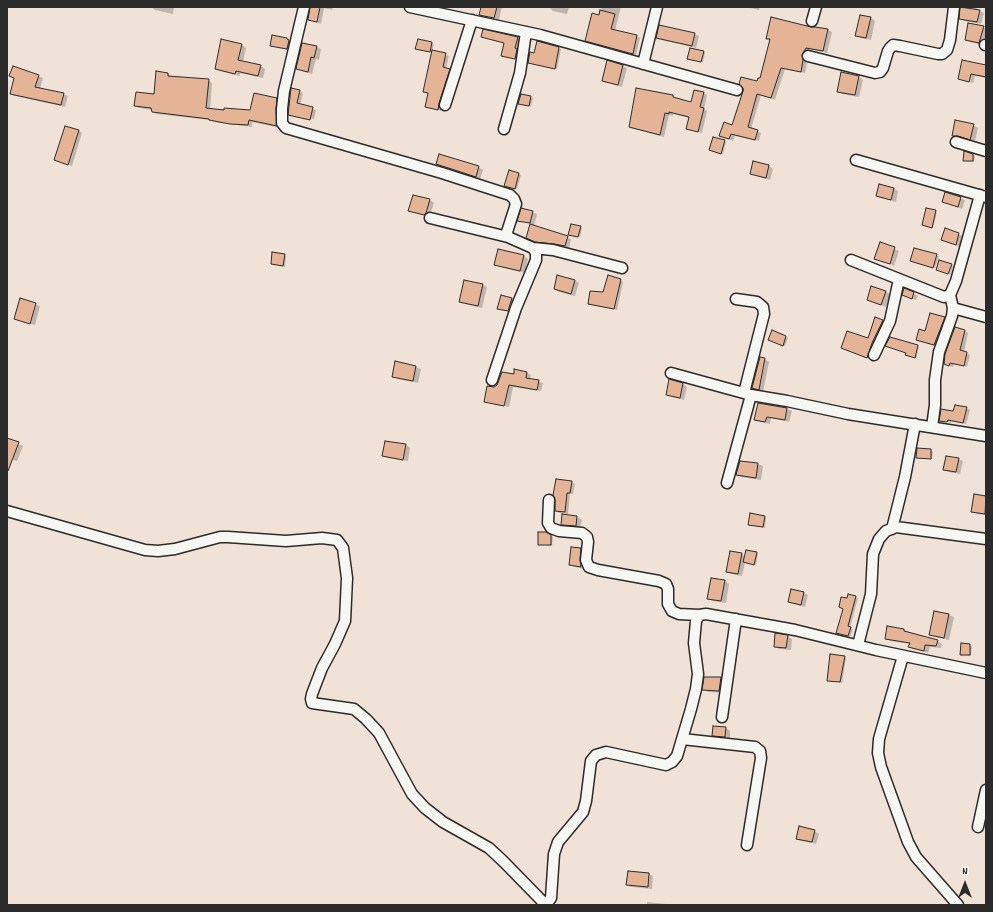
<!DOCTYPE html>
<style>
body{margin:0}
#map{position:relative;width:993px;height:912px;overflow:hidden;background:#f1e2d7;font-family:Dekko,sans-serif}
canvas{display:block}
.frame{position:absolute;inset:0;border:8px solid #2b2b2b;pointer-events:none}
.north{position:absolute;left:945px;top:864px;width:40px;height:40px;-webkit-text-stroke:3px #f6f6f2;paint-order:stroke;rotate:0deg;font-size:11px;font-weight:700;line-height:16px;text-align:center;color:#2b2b2b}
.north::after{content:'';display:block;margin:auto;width:14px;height:18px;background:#2b2b2b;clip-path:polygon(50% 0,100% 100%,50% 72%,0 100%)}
</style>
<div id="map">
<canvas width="993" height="912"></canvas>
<div class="frame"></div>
<div class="north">N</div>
</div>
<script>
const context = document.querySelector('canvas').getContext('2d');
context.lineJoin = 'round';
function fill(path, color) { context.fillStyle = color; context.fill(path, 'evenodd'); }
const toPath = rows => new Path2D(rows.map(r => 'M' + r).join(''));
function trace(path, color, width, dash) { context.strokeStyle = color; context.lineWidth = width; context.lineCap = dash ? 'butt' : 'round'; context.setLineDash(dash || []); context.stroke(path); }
fill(toPath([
 [151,7,174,7,173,14,155,10],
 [311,7,333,7,332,10,324,8,321,24,309,20],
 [482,7,502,7,499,20,484,17,480,15],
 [549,7,569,7,567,14,553,11],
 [602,7,621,7,615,31,636,36,640,38,636,55,587,40,600,16],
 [746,7,760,7,759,10],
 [961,7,977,7,976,10,984,13,981,24,965,21,960,18],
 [871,18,875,21,871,40,861,38,857,35],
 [983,27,986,29,986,36,983,45,970,42,966,40],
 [815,28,828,30,832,32,827,53,810,49,807,54,805,60,807,63,805,73,785,69,775,100,761,95,751,129,761,133,759,141,735,136,733,141,720,136,733,126,760,79,771,40,768,38],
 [694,34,699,36,696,48,662,40,657,38],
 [273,36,289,40,291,42,289,50,273,46],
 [482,37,517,38,520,40,518,50,520,51,518,60,502,55,505,43],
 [419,40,432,43,434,44,432,51,449,56,446,69,453,71,442,105,441,111,426,107,429,94,424,91,433,53,418,49],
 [222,41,242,45,246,48,243,62,261,66,265,69,263,78,240,73,240,76,220,71,216,69],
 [538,42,561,49,557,69,530,63,535,54],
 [317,47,321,49,319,60,316,59,312,74,301,71,297,69],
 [704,52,705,53,703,62,690,60],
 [622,66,627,68,622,87,608,83,603,81],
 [986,66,986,78,975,76,973,83,964,81,959,79],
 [14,67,43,78,40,89,63,94,68,96,65,107,15,96,11,94,15,78],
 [168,74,172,77,208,80,212,83,210,109,251,111,276,99,280,101,280,128,252,122,252,127,214,122,210,120,157,114,153,112,152,110,139,108,135,106,155,95],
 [859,77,863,80,859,97,842,94,838,91],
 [299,91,303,93,300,105,316,110,314,119,292,114],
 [703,93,707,95,704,109,707,111,702,133,687,128,690,118,673,114,673,116,669,115,664,137,634,129,630,127,673,96,677,98,676,99,692,103],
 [522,95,533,98,531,107,521,104],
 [973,125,978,128,975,141,963,138,958,138,954,136],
 [79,131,82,133,72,166,59,162],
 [725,141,726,142,723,154,712,151],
 [973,155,975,156,974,162,964,160],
 [754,162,769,166,773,169,770,180,756,176,751,174],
 [437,164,478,167,483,170,480,179],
 [519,174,521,175,517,189,507,187],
 [880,185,894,189,898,191,896,202,882,198,877,196],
 [414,196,430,200,434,203,429,217,410,210],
 [960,198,965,200,962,209,943,202],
 [935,211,937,212,933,228,923,225],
 [532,212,537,214,534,227,571,239,569,248,558,245,539,243,531,239,531,224,519,220],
 [580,227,582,228,580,237,571,235],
 [945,229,963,236,960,247,942,240],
 [880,244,899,251,894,266,875,258],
 [914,249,939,256,935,268,913,261],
 [499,250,524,256,528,259,525,273,500,267,495,265],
 [284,255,286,256,285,267,272,264],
 [951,265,953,266,950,275,937,270],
 [574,280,579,283,575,296,559,292,555,289],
 [620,280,623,282,617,310,592,305,589,304],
 [483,285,487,287,482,308,465,304,460,302],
 [904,289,918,296,916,300,903,295],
 [886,292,890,294,886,307,868,300],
 [512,299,513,300,510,312,500,309],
 [21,300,40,306,35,325,15,319],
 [875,318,887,323,870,359,846,350,868,340],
 [944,318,949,321,939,347,921,342,917,340],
 [965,331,968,333,964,352,970,355,967,367,954,364,953,367,949,366],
 [773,332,788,338,785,346,771,341],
 [918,346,919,347,916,358,908,356],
 [765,359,769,362,763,392,753,388],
 [396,363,416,367,421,369,418,383,398,379,393,376],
 [527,373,531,375,530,379,543,383,541,391,513,387,509,407,489,403,485,401,494,388,514,375],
 [683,384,687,387,684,400,672,397,667,395],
 [759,404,787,409,792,411,789,422,771,418,770,424,760,422,755,419],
 [966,408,970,410,966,424,951,421,951,423,940,420],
 [7,439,23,446,17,461,7,458],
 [406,445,410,448,408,461,388,458,383,455],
 [918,449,933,451,932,459,917,457],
 [958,459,963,461,960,474,949,472,944,469],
 [741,462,758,464,763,466,761,480,741,477,737,474],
 [571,482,575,484,573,494,570,494,568,514,559,513,556,511],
 [975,496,986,497,986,515,977,514,972,511],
 [563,515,577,517,582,520,580,528,566,527,562,524],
 [765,517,766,518,765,528,751,525],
 [546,533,553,537,552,546,539,544],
 [580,549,585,552,585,569,575,567,570,565],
 [757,553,758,554,756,565,745,563,742,576,731,574,727,571,741,554,745,556],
 [712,579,725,581,729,584,726,603,712,601,708,598],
 [804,593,808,595,805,607,793,604,789,602],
 [849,595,858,598,850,628,853,629,850,637,837,633],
 [935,612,949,615,954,617,949,640,935,637,930,634],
 [904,630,937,641,942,644,941,648,930,647,928,653,914,649,909,647,910,644,891,641,886,639],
 [787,636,792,639,791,650,779,649,775,646],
 [962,644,972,646,971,656,961,654],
 [845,657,846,658,842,683,828,680],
 [705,678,721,678,725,681,724,693,708,692,704,689],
 [726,728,730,731,730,739,717,738,713,735],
 [814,831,819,834,816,844,802,841,798,839],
 [649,874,653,876,652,889,632,887,627,885],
 [647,902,666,904,667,905,647,905]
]), '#0003');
const building = toPath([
 [310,7,320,7,317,22,308,20,310,7],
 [481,7,497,7,494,18,479,15,481,7],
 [960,7,980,10,977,22,959,19,960,7],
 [600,10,615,14,611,29,637,35,633,54,585,41,592,13,599,15,600,10],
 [860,15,871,17,866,38,855,36,860,15],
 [771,17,811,27,815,27,828,29,823,51,806,48,802,55,803,60,801,72,781,68,771,98,757,94,748,127,758,130,755,140,731,134,729,139,719,136,724,122,732,125,743,91,743,88,739,84,741,77,757,81,758,78,760,78,770,39,766,39,771,17],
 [968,23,984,26,979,43,965,40,968,23],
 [659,25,695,33,692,46,656,38,659,25],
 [483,29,518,37,515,48,517,49,515,59,501,56,504,43,481,37,483,29],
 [272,35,287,38,287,39,289,40,287,49,270,46,272,35],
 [221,39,242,44,238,60,261,65,258,76,236,71,235,74,215,69,221,39],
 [418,39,432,42,430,52,415,49,418,39],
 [537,41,559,47,555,69,528,63,530,52,534,53,537,41],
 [302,43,317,46,314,58,311,57,308,72,296,69,302,43],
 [690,48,704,51,701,62,687,59,690,48],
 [432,50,446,53,443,67,450,69,439,103,438,110,425,107,428,93,423,92,432,50],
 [607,60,623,65,618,85,602,81,607,60],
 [962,60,986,65,986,77,971,74,969,82,958,79,962,60],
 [13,66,39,75,35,87,64,93,61,105,10,94,14,78,9,76,13,66],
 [156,71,168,73,168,76,209,79,206,108,224,110,224,108,250,110,254,93,277,98,276,109,277,126,249,120,248,125,230,124,209,120,209,119,152,112,151,108,134,106,136,92,154,94,156,71],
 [841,72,859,76,855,95,837,92,841,72],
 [291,88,300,90,297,103,313,107,310,120,288,115,291,88],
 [636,88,673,95,673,97,691,102,694,90,704,92,700,107,704,108,698,132,686,129,689,117,669,112,669,114,665,113,660,135,629,127,636,88],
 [521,94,531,96,529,106,518,104,521,94],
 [955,120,974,124,970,140,958,136,952,136,955,120],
 [65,126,79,130,68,165,54,160,65,126],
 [713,137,725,140,721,154,709,150,713,137],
 [964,151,973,154,973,161,963,161,964,151],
 [439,154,479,166,476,177,436,164,439,154],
 [753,161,769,165,766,178,750,174,753,161],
 [509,170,519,173,515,189,504,186,509,170],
 [879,184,894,188,891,200,876,196,879,184],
 [945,192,961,197,958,207,942,202,945,192],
 [413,195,430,199,426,213,424,215,408,211,413,195],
 [521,208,533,211,530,223,517,221,521,208],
 [926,208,936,210,932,228,922,225,926,208],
 [530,224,568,236,565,246,554,244,535,242,526,238,530,224],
 [571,224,581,226,578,237,568,235,571,224],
 [945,228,959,233,956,245,941,240,945,228],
 [880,242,895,247,890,264,874,259,880,242],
 [914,248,937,254,933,268,910,261,914,248],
 [498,249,524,255,520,271,494,265,498,249],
 [272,252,285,254,283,266,271,264,272,252],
 [939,260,952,264,948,274,936,270,939,260],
 [557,275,575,280,571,294,554,289,557,275],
 [608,275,621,279,614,309,588,304,590,291,603,292,608,275],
 [464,280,483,284,478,306,459,302,464,280],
 [871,286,886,291,881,305,867,300,871,286],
 [904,288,914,292,912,299,902,295,904,288],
 [501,295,512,298,508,311,497,309,501,295],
 [20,298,36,303,30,324,14,319,20,298],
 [930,313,945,317,934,345,916,340,919,329,925,331,930,313],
 [875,317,883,320,872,343,867,358,841,348,847,331,868,338,875,317],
 [955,327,965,330,960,350,967,352,964,366,950,363,949,366,944,364,945,354,955,327],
 [772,330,786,336,783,346,768,340,772,330],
 [890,337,918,345,915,358,905,355,906,353,885,346,890,337],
 [760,357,765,358,759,390,752,388,760,357],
 [395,361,416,366,413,381,392,377,395,361],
 [514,369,527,372,526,378,539,380,537,390,509,385,504,406,484,402,487,386,494,387,497,385,502,372,514,374,514,369],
 [669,379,683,383,680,398,666,395,669,379],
 [758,403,787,408,785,420,767,417,765,422,754,420,758,403],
 [955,405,967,407,963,423,948,420,947,422,939,421,941,409,953,411,955,405],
 [7,438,19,442,8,471,7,470,7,438],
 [385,441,406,444,403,460,382,456,385,441],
 [917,448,931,449,931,459,916,458,917,448],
 [946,456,959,458,956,472,943,470,946,456],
 [740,461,758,463,756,478,736,475,740,461],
 [556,479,572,481,570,493,567,493,565,512,555,511,555,500,553,495,556,479],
 [974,494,986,496,985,514,971,512,974,494],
 [750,513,765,516,763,527,748,525,750,513],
 [562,514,577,516,576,526,561,525,562,514],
 [538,532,546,532,551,535,551,545,538,545,538,532],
 [571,547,581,548,580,559,581,567,569,565,571,547],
 [746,550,757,552,754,565,743,562,746,550],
 [730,551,742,553,738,574,726,572,730,551],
 [711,578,725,580,721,601,707,599,711,578],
 [791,589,804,592,801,605,788,602,791,589],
 [848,594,856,596,848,626,851,627,848,636,836,633,843,609,839,607,841,597,847,598,848,594],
 [934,611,949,614,944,638,929,635,934,611],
 [887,626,904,629,904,631,938,640,936,646,925,645,924,651,908,647,910,643,885,639,887,626],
 [775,633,788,635,786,648,774,647,775,633],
 [961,643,970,644,970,655,960,655,961,643],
 [830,654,845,656,840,682,827,681,830,654],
 [704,677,721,677,719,691,702,690,704,677],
 [713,726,726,727,725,737,712,736,713,726],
 [799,826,815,830,812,842,796,839,799,826],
 [628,871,649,873,648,887,626,885,628,871]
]);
fill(building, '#e5b497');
trace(building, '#2b2b2b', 1);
const minor = toPath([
 [304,7,284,91,282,109,282,123,286,128,442,173,510,195,514,199,516,204,507,232,508,237,533,248,536,253,536,260,516,308,492,380],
 [410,7,540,35,737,90],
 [812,21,816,7],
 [985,45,986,45],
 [808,56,875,73,880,72,883,68,888,51,890,48,893,45,900,46,938,54,942,54,947,50,950,40,954,7],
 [643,64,657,7],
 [445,105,472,20],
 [504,129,520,73,526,32],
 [956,142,986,151],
 [856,160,986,197],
 [430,218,508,237],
 [533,248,553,250,622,268],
 [851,260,944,297,950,295,956,281,980,195],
 [736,299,757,302,763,307,764,314,744,393],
 [953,308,986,317],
 [874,355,890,321,899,279],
 [671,373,751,395,787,401,848,414,986,436],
 [932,427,935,405,935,380,939,352,952,316,953,308,950,295],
 [727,483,751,395],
 [549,500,548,523,551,528,559,531,582,533,587,537,588,542,586,560,589,567,598,570,659,581,666,584,668,589,668,604,672,611,679,614,699,615],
 [7,511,145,550,158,551,175,549,220,537,228,537,286,541,322,538,337,540,343,548,347,578,345,621,335,644,322,668,312,694,311,699,312,703,354,709,366,719,379,733,412,794,425,808,443,822,489,848,504,862,543,902,548,902,551,898,554,854,558,842,583,812,586,801,591,761,596,755,606,752,666,765,672,762,677,756,691,709,696,689,698,674,694,643,696,621,699,615,706,614,795,630,876,650,986,673],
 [892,529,905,477,915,424],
 [858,645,871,594,873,554,879,539,886,531,896,527,986,539],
 [903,656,879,739,878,753,881,767,908,842,916,857,958,905],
 [722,717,736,619],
 [682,739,755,747,760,751,761,758,747,845],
 [978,827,986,790]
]);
trace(minor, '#2b2b2b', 13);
trace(minor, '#f6f6f2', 10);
</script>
